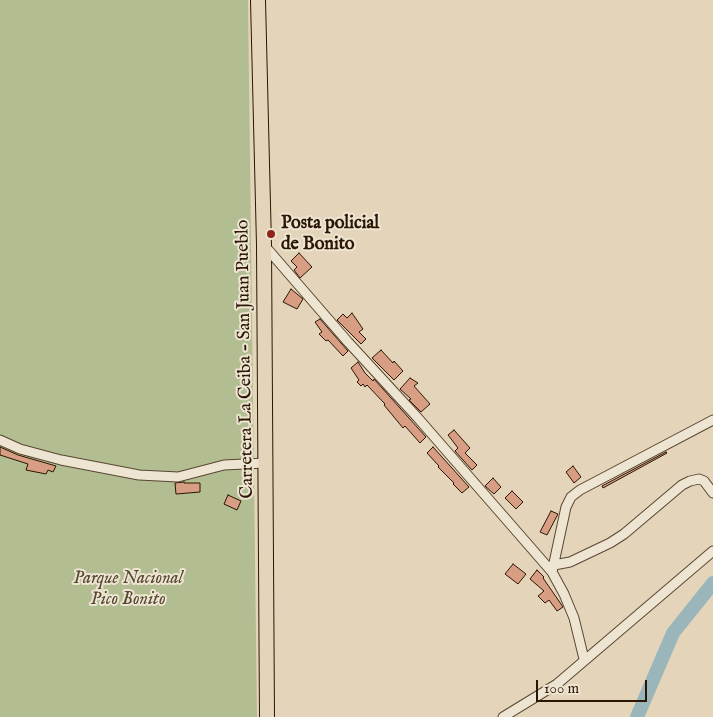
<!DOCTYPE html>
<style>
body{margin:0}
#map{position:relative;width:713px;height:717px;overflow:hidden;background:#e4d5ba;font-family:"IM FELL English",serif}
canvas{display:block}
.scale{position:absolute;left:536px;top:680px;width:111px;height:22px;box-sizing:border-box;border:2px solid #2b1603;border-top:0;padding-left:6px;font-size:15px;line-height:18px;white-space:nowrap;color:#2b1603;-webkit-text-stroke:4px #ede4d2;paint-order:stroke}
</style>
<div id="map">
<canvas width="713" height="717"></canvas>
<div class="scale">100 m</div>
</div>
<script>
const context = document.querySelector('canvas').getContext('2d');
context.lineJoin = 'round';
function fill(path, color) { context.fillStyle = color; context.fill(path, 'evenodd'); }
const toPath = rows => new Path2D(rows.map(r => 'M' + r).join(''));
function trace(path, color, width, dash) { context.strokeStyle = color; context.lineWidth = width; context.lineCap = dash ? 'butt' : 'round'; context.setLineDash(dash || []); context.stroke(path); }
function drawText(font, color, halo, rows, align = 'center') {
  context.font = font + ' "IM FELL English",serif'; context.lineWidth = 4; context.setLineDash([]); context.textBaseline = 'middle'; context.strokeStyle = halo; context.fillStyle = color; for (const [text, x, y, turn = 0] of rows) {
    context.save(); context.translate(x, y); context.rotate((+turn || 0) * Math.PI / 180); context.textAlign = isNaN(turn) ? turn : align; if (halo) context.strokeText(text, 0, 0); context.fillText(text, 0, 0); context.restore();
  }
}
fill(toPath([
 [0,0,248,0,257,717,0,717]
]), '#b2bd91');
trace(toPath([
 [637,717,673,633,713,583]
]), '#9ab6ba', 14);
const building = toPath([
 [299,253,312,267,300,278,294,270,297,267,291,261,299,253],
 [291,289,303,299,297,309,283,302,291,289],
 [352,313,363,329,359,332,366,339,361,344,337,320,343,314,347,318,352,313],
 [320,319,348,351,343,356,328,340,326,341,319,334,322,332,315,322,320,319],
 [381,350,393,363,394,361,403,371,394,380,372,358,381,350],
 [358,362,365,373,373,381,374,379,426,437,420,443,405,426,403,428,384,405,385,404,367,385,365,387,363,384,361,386,357,382,359,380,351,368,358,362],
 [410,378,418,383,414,386,430,404,421,412,409,400,411,399,400,389,410,378],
 [454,430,470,448,465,453,477,465,472,470,455,451,458,448,448,435,454,430],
 [0,447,18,455,56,466,53,472,48,470,46,474,26,470,28,464,0,455,0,447],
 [433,447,469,487,462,493,453,484,454,483,438,467,439,466,427,453,433,447],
 [666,452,667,453,603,488,602,486,666,452],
 [573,466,581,477,574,483,566,472,573,466],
 [493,478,501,487,494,494,485,486,493,478],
 [184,482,184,483,200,483,200,492,176,494,175,483,184,482],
 [512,491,523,502,516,509,505,498,512,491],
 [228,495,241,501,237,510,224,504,228,495],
 [551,511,558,514,547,535,540,532,551,511],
 [513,564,526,574,518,584,505,574,513,564],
 [537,570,544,577,543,578,561,604,563,607,557,611,549,600,545,603,538,596,544,591,530,579,537,570]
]);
fill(building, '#d89e83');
trace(building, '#2b1603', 1);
const street = toPath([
 [264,245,348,342,417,417,552,572,564,594,574,618,584,659],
 [0,440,20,449,61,460,139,475,178,477,224,465,265,463],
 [554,565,570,562,610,543,624,534,682,485,690,481,699,479,704,481,713,493],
 [552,572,566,507,571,497,580,490,713,420],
 [503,717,557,684,713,551]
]);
const primary = toPath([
 [258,0,264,245,267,717]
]);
trace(street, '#594631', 11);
trace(primary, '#2b1603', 16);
trace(street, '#ede4d2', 9);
trace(primary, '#e4d5ba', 14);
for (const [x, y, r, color] of [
 [271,234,5,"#8f2418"]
]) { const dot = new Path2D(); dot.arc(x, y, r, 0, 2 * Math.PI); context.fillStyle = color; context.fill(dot); trace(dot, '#ede4d2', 2); }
drawText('bold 18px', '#2b1603', '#ede4d2', [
 ["Posta policial",281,224],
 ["de Bonito",281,245]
], 'left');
drawText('18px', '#2b1603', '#ede4d2', [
 ["Carretera La Ceiba - San Juan Pueblo",246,359,-91]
]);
drawText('italic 18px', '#54482e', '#ede4d2', [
 ["Parque Nacional",128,579],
 ["Pico Bonito",128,600]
]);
</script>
